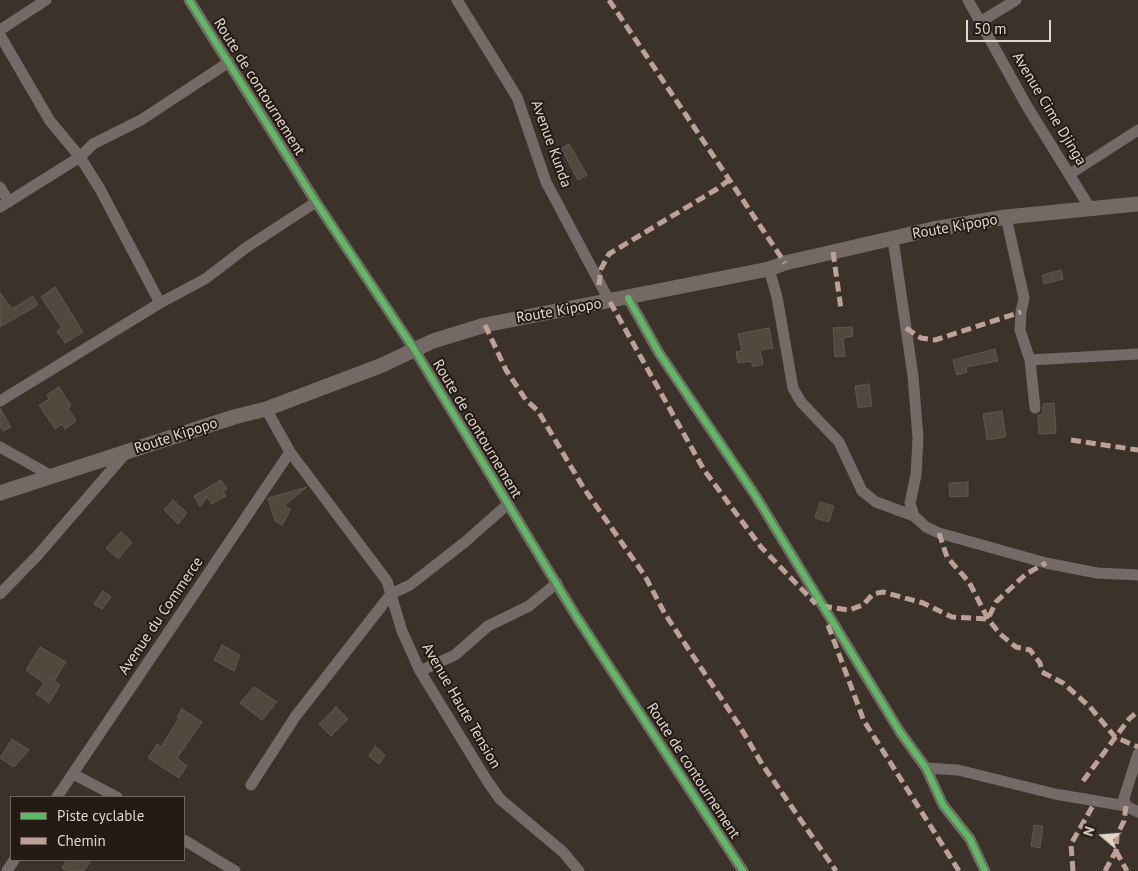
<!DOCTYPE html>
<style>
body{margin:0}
#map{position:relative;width:1138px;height:871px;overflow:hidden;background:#3b322a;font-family:"PT Sans",sans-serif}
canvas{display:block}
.legend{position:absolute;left:10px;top:796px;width:175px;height:65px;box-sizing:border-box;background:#231b14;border:1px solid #6f655e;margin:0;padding:6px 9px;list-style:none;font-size:15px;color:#e1d5cc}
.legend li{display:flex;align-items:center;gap:10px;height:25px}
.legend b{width:25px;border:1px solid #6f655e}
.north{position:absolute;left:1078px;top:811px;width:50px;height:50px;-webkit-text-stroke:4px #231b14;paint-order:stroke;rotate:288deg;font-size:14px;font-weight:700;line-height:20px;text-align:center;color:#e1d5cc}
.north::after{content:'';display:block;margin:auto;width:18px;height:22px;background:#e1d5cc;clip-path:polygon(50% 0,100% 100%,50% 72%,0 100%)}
.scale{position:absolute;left:966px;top:20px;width:85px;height:22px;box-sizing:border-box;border:2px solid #e1d5cc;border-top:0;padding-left:6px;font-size:15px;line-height:18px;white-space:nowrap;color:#e1d5cc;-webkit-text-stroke:4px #231b14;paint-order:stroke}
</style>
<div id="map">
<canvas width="1138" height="871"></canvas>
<ul class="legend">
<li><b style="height:6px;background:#5cba63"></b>Piste cyclable</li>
<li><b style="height:6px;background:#bda197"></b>Chemin</li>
</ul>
<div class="north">N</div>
<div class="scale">50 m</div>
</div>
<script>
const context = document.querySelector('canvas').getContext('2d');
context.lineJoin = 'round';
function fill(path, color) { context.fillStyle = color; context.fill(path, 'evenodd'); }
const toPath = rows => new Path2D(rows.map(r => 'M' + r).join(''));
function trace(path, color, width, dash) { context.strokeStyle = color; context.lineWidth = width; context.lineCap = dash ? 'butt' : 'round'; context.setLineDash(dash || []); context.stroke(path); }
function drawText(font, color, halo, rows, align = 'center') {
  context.font = font + ' "PT Sans",sans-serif'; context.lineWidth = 4; context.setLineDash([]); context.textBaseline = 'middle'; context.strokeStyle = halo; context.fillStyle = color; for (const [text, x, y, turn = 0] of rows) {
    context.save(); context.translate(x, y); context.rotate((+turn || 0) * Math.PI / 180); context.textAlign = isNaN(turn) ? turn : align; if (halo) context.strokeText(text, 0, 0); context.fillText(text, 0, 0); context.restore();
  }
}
const building = toPath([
 [569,144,587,175,578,180,561,148,569,144],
 [1061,270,1063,279,1044,284,1042,275,1061,270],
 [55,287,83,332,65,343,57,331,62,328,41,297,55,287],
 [0,293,12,309,33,296,38,305,0,327,0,293],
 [852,327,853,336,843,338,845,356,835,357,833,328,852,327],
 [769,328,773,348,760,350,763,364,753,367,751,361,738,363,736,352,742,351,738,334,769,328],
 [995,349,998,361,966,367,967,372,957,375,953,360,995,349],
 [869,384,872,406,858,408,855,386,869,384],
 [59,387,71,406,68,408,76,421,65,429,62,424,55,429,39,405,49,399,47,395,59,387],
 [1054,403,1056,433,1039,434,1038,415,1043,414,1043,404,1054,403],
 [0,408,11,427,3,431,0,426,0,408],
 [1002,411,1006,437,987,440,983,414,1002,411],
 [221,480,227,489,223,491,226,496,212,504,207,497,200,507,194,496,221,480],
 [968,482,968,496,950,497,949,483,968,482],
 [307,487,284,506,291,509,282,525,275,521,268,498,307,487],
 [173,500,187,513,178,524,164,510,173,500],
 [820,502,834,506,829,522,815,518,820,502],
 [121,532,132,542,118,559,106,548,121,532],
 [103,591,111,597,102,609,94,604,103,591],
 [222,645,240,655,234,671,214,660,222,645],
 [40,647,66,662,54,681,60,685,49,703,36,694,44,683,26,670,40,647],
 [254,687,277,702,262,720,240,703,254,687],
 [336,707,348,719,331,736,319,724,336,707],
 [182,709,202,722,177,758,187,766,179,778,148,758,157,744,161,747,179,718,177,717,182,709],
 [12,739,29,750,14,767,0,758,12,739],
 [375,746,385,755,379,764,369,756,375,746],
 [1034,825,1043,826,1040,848,1031,846,1034,825],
 [67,860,91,860,84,871,67,871,62,868,67,860]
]);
fill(building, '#53483d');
trace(building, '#605850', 1);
trace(toPath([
 [189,0,316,202,414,349,576,616,743,871],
 [457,0,517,97,546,182,610,302],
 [968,0,1028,108,1090,208],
 [980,22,1016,0],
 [0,30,46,0],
 [0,35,50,121,80,157,100,189,160,303],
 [1070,174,1138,130],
 [0,187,9,202],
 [0,207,80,157,93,144,141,120,229,62],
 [1006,217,1024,298,1021,312,1020,330,1030,360,1035,408],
 [893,239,913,376,918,438,916,475,910,503,914,516,926,527,939,533,1046,563,1097,573,1138,575],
 [769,269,777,297,793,388,801,402,839,442,862,491,876,502,914,516],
 [628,298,659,353,755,495,900,732,926,768,943,805,970,839,985,871],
 [1030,360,1138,354],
 [0,401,160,303,205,279,247,247,316,202],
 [266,409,290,452,387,581,402,631,420,671,486,779,500,799,563,852,579,871],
 [0,447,50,475],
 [0,594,37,556,126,453],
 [420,671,455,655,488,626,529,606,557,583],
 [926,768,958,770,1055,794,1126,806,1138,812],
 [73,774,117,797],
 [251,785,295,717,391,594,410,585,465,542,508,504],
 [57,797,290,452],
 [1126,806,1124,798,1138,754],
 [184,840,235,871],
 [7,871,14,860]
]), '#746a67', 11);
trace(toPath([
 [0,493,234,417,266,409,380,366,433,341,485,325,769,269,785,263,933,229,1006,217,1138,204]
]), '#756966', 15);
trace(toPath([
 [609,0,785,263],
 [833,252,841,309],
 [599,285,601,269,609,254,717,189,729,180],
 [610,302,704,470,761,547,816,604],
 [485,325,506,370,526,400,538,411,583,487,645,576,665,614,739,725,762,764,836,871],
 [906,328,921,338,935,340,1021,312],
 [1071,440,1138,450],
 [939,533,947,557,969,582,988,619,1000,634,1016,647,1030,650,1040,663,1042,672,1063,683,1090,707,1115,737,1138,747],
 [822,606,849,610,863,605,873,594,883,592,923,603,952,617,988,619,996,602,1026,574,1046,563],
 [828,625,864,721,959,871],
 [1083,781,1129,719,1138,711],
 [1116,851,1127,871],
 [1073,871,1071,844,1095,802],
 [1105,871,1116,851,1117,835,1124,821,1126,806]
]), '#bda197', 5, [10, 5]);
trace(toPath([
 [189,0,316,202,414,349,576,616,743,871],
 [628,298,659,353,755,495,900,732,926,768,943,805,970,839,985,871]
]), '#5cba63', 6);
drawText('15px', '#e1d5cc', '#231b14', [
 ["Route de contournement",259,87,58],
 ["Avenue Cime Djinga",1049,109,59],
 ["Avenue Kunda",551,144,70],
 ["Route Kipopo",955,227,-10],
 ["Route Kipopo",559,311,-10],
 ["Route de contournement",477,429,59],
 ["Route Kipopo",176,436,-18],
 ["Avenue du Commerce",161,616,-56],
 ["Avenue Haute Tension",461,706,60],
 ["Route de contournement",693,771,57]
]);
</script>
